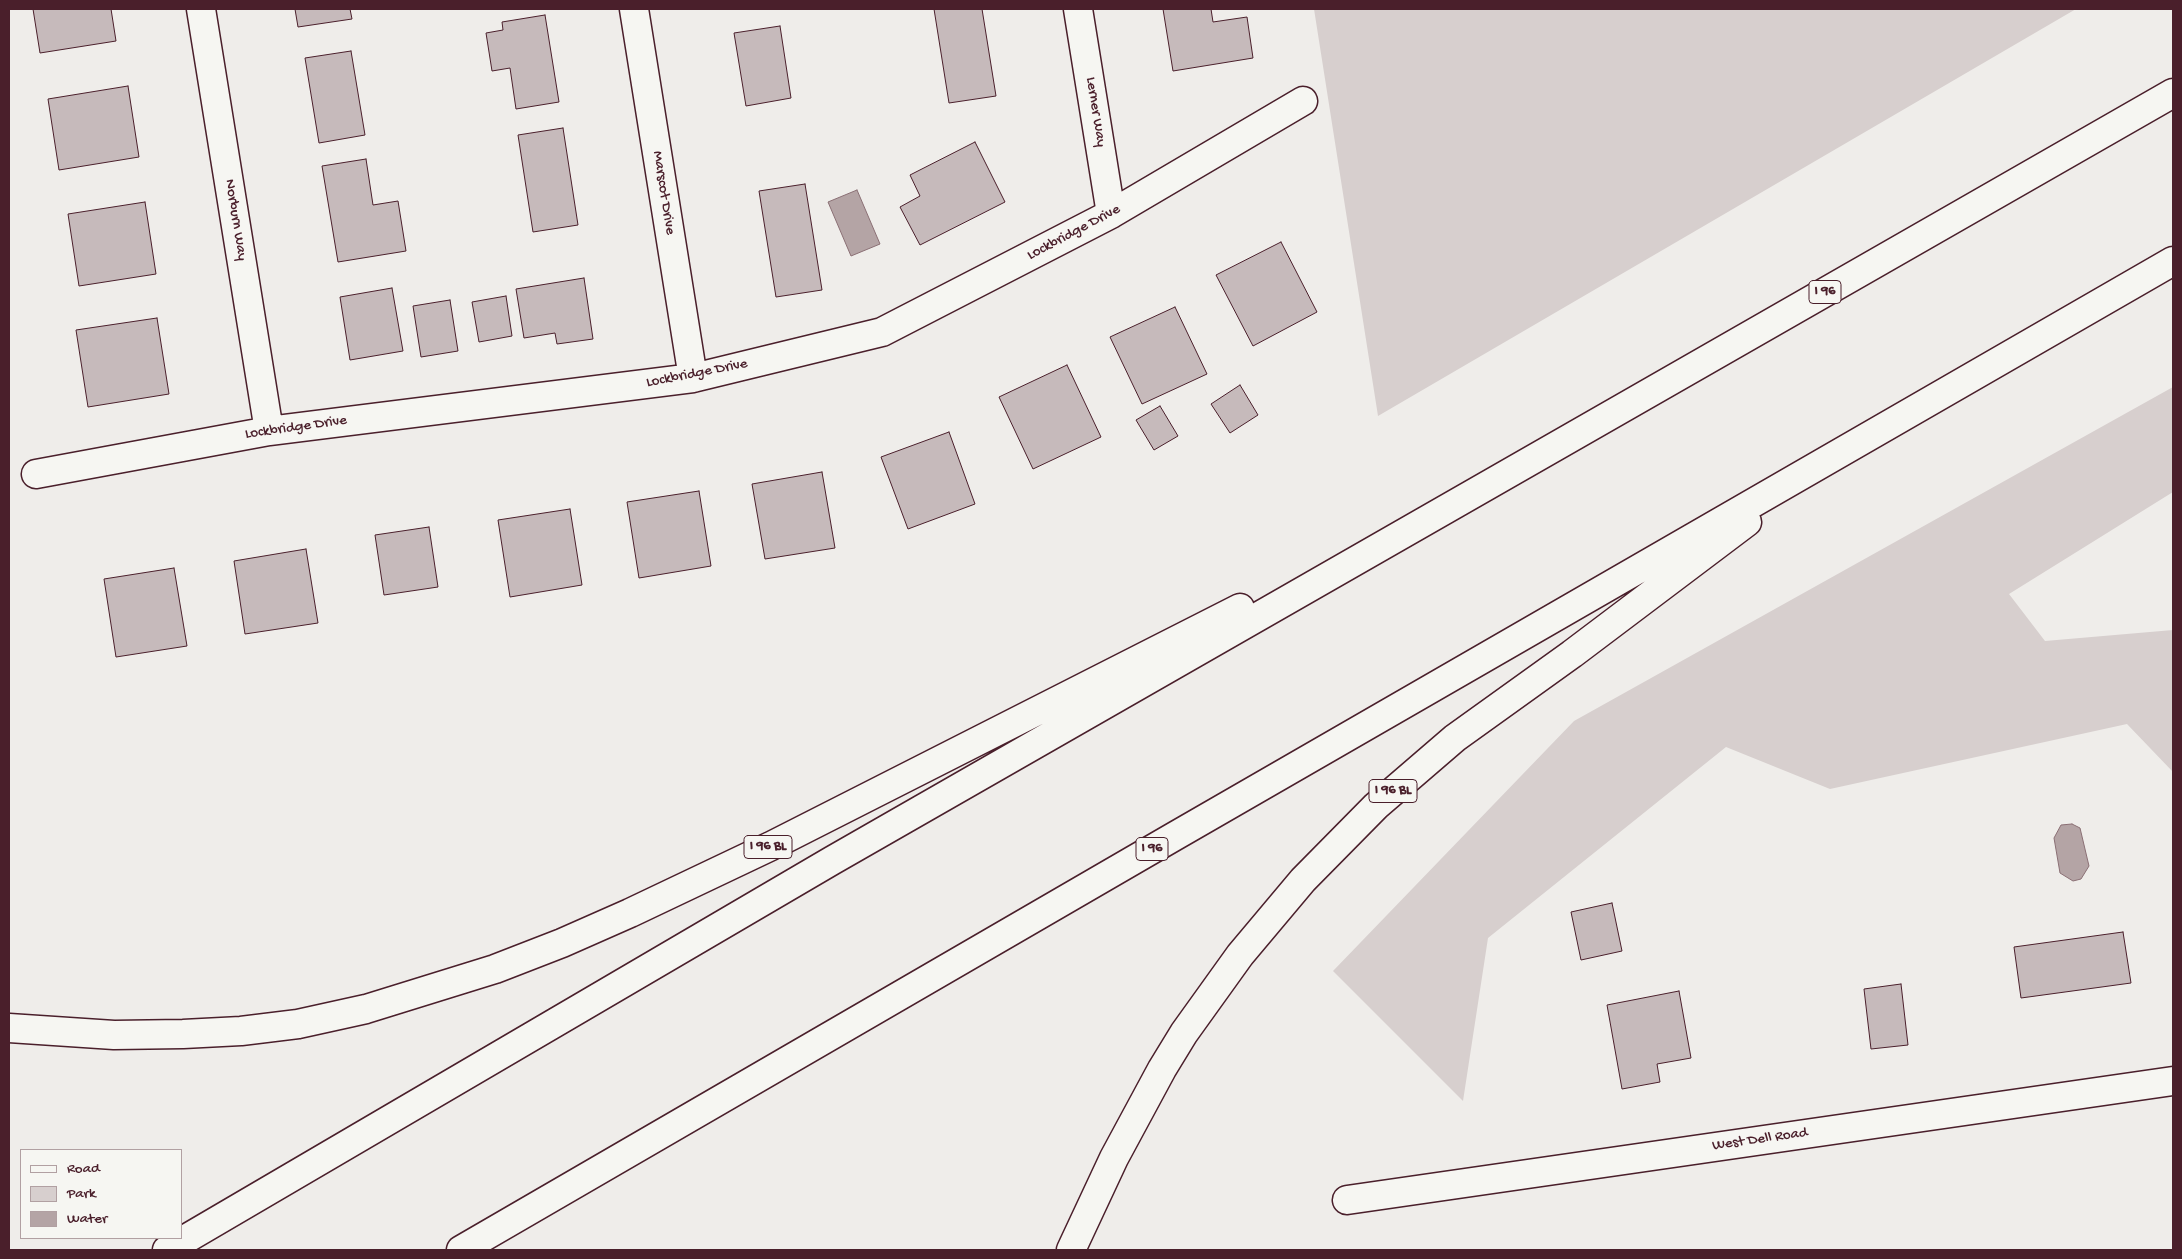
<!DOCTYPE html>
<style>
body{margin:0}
#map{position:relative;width:2182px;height:1259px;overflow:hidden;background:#efedea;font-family:"Gochi Hand",sans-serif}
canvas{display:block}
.frame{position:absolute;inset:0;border:10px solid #4a1f2b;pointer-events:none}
.legend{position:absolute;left:20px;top:1149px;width:162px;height:90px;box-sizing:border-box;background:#f6f6f2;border:1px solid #b1a0a2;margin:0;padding:6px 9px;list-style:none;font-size:15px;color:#4a1f2b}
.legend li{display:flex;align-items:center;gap:10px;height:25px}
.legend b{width:25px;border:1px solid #b1a0a2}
</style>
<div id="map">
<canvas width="2182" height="1259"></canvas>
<div class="frame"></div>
<ul class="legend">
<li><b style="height:6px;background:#f6f6f2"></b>Road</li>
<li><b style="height:14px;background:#d7cfce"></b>Park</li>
<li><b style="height:14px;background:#b4a4a5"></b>Water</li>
</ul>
</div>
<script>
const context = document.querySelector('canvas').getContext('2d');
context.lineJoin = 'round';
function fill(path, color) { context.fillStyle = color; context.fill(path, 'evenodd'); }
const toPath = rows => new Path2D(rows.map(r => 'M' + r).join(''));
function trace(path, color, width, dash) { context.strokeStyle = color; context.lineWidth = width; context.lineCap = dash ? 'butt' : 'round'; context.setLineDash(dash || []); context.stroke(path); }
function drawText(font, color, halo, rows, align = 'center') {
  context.font = font + ' "Gochi Hand",sans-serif'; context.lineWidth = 5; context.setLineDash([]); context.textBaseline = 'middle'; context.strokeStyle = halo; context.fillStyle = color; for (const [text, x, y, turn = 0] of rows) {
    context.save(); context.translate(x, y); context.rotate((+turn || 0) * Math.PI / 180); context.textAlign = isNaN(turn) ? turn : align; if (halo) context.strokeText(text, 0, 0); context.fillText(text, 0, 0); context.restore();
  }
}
fill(toPath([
 [1314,9,2076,9,1378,416],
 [2173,387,2173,492,2009,594,2045,641,2173,630,2173,772,2127,724,1830,789,1726,747,1488,938,1463,1101,1333,971,1574,721]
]), '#d7cfce');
const water = toPath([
 [857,190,880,244,851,256,828,202,857,190],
 [2072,824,2080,828,2089,866,2081,879,2073,881,2060,873,2054,838,2061,825,2072,824]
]);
fill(water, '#b4a4a5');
trace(water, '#8a6f74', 1);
const building = toPath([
 [33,9,111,9,116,41,40,53,33,9],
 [295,9,350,9,352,19,298,27,295,9],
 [934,9,982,9,996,96,949,103,934,9],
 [1163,9,1211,9,1213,22,1247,17,1253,58,1173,71,1163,9],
 [545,15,559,102,516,109,510,68,492,71,486,33,503,30,502,22,545,15],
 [780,26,791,98,746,106,734,33,780,26],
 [351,51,365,135,319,143,305,58,351,51],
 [128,86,139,157,59,170,48,99,128,86],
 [563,128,578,225,533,232,518,135,563,128],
 [975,142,1005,202,920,245,900,207,920,196,910,175,975,142],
 [366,159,373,205,398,201,406,251,338,262,322,166,366,159],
 [805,184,822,290,776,297,759,191,805,184],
 [145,202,156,274,79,286,68,214,145,202],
 [1281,242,1317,312,1253,346,1216,275,1281,242],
 [584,278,593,339,557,344,555,333,524,338,516,289,584,278],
 [392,288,403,351,350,360,340,297,392,288],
 [506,296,512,336,479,342,472,302,506,296],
 [450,300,458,351,421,357,413,306,450,300],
 [1175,307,1207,374,1142,404,1110,337,1175,307],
 [157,318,169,394,88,407,76,330,157,318],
 [1067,365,1101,437,1033,469,999,397,1067,365],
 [1240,385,1258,415,1230,433,1211,404,1240,385],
 [1160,406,1178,436,1154,450,1136,420,1160,406],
 [949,432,975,504,908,529,881,457,949,432],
 [822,472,835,548,765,559,752,484,822,472],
 [699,491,711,566,639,578,627,502,699,491],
 [570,509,582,585,510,597,498,520,570,509],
 [429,527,438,587,384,595,375,535,429,527],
 [306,549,318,623,245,634,234,561,306,549],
 [174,568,187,646,116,657,104,579,174,568],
 [1612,903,1622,951,1581,960,1571,912,1612,903],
 [2123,932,2131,983,2021,998,2014,947,2123,932],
 [1901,984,1908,1045,1871,1049,1864,989,1901,984],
 [1679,991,1691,1058,1657,1064,1660,1082,1622,1089,1607,1005,1679,991]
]);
fill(building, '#c6babb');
trace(building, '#4a1f2b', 1);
const minor = toPath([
 [201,9,269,431],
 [634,9,693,378],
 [1078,9,1111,214],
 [36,474,269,431,693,378,882,332,1111,214,1303,101],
 [1347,1200,2173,1081]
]);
const motorway = toPath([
 [9,1028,114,1035,183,1034,241,1031,298,1024,366,1009,495,969,562,943,630,913,771,846,1240,608],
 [167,1250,833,860,2173,93],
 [461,1250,1175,836,2173,261],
 [1071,1250,1114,1158,1162,1069,1184,1033,1240,955,1303,880,1376,806,1455,738,1572,654,1747,522]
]);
trace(minor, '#4a1f2b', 31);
trace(motorway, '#4a1f2b', 31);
trace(minor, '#f6f6f2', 28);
trace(motorway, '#f6f6f2', 28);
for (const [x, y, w] of [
 [1825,292,32],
 [1393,791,48],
 [768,847,48],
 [1152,849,32]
]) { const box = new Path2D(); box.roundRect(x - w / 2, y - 11.5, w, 23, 4); context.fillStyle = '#f6f6f2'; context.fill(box); trace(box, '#4a1f2b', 1); }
drawText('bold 14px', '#4a1f2b', null, [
 ["I 96",1825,292],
 ["I 96 BL",1393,791],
 ["I 96 BL",768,847],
 ["I 96",1152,849]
]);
drawText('15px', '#4a1f2b', '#f6f6f2', [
 ["Lerner Way",1095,112,81],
 ["Marscot Drive",663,193,81],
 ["Norburn Way",235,220,81],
 ["Lockbridge Drive",1074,233,-28],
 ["Lockbridge Drive",697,374,-11],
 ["Lockbridge Drive",296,428,-8],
 ["West Dell Road",1760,1140,-8]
]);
</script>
